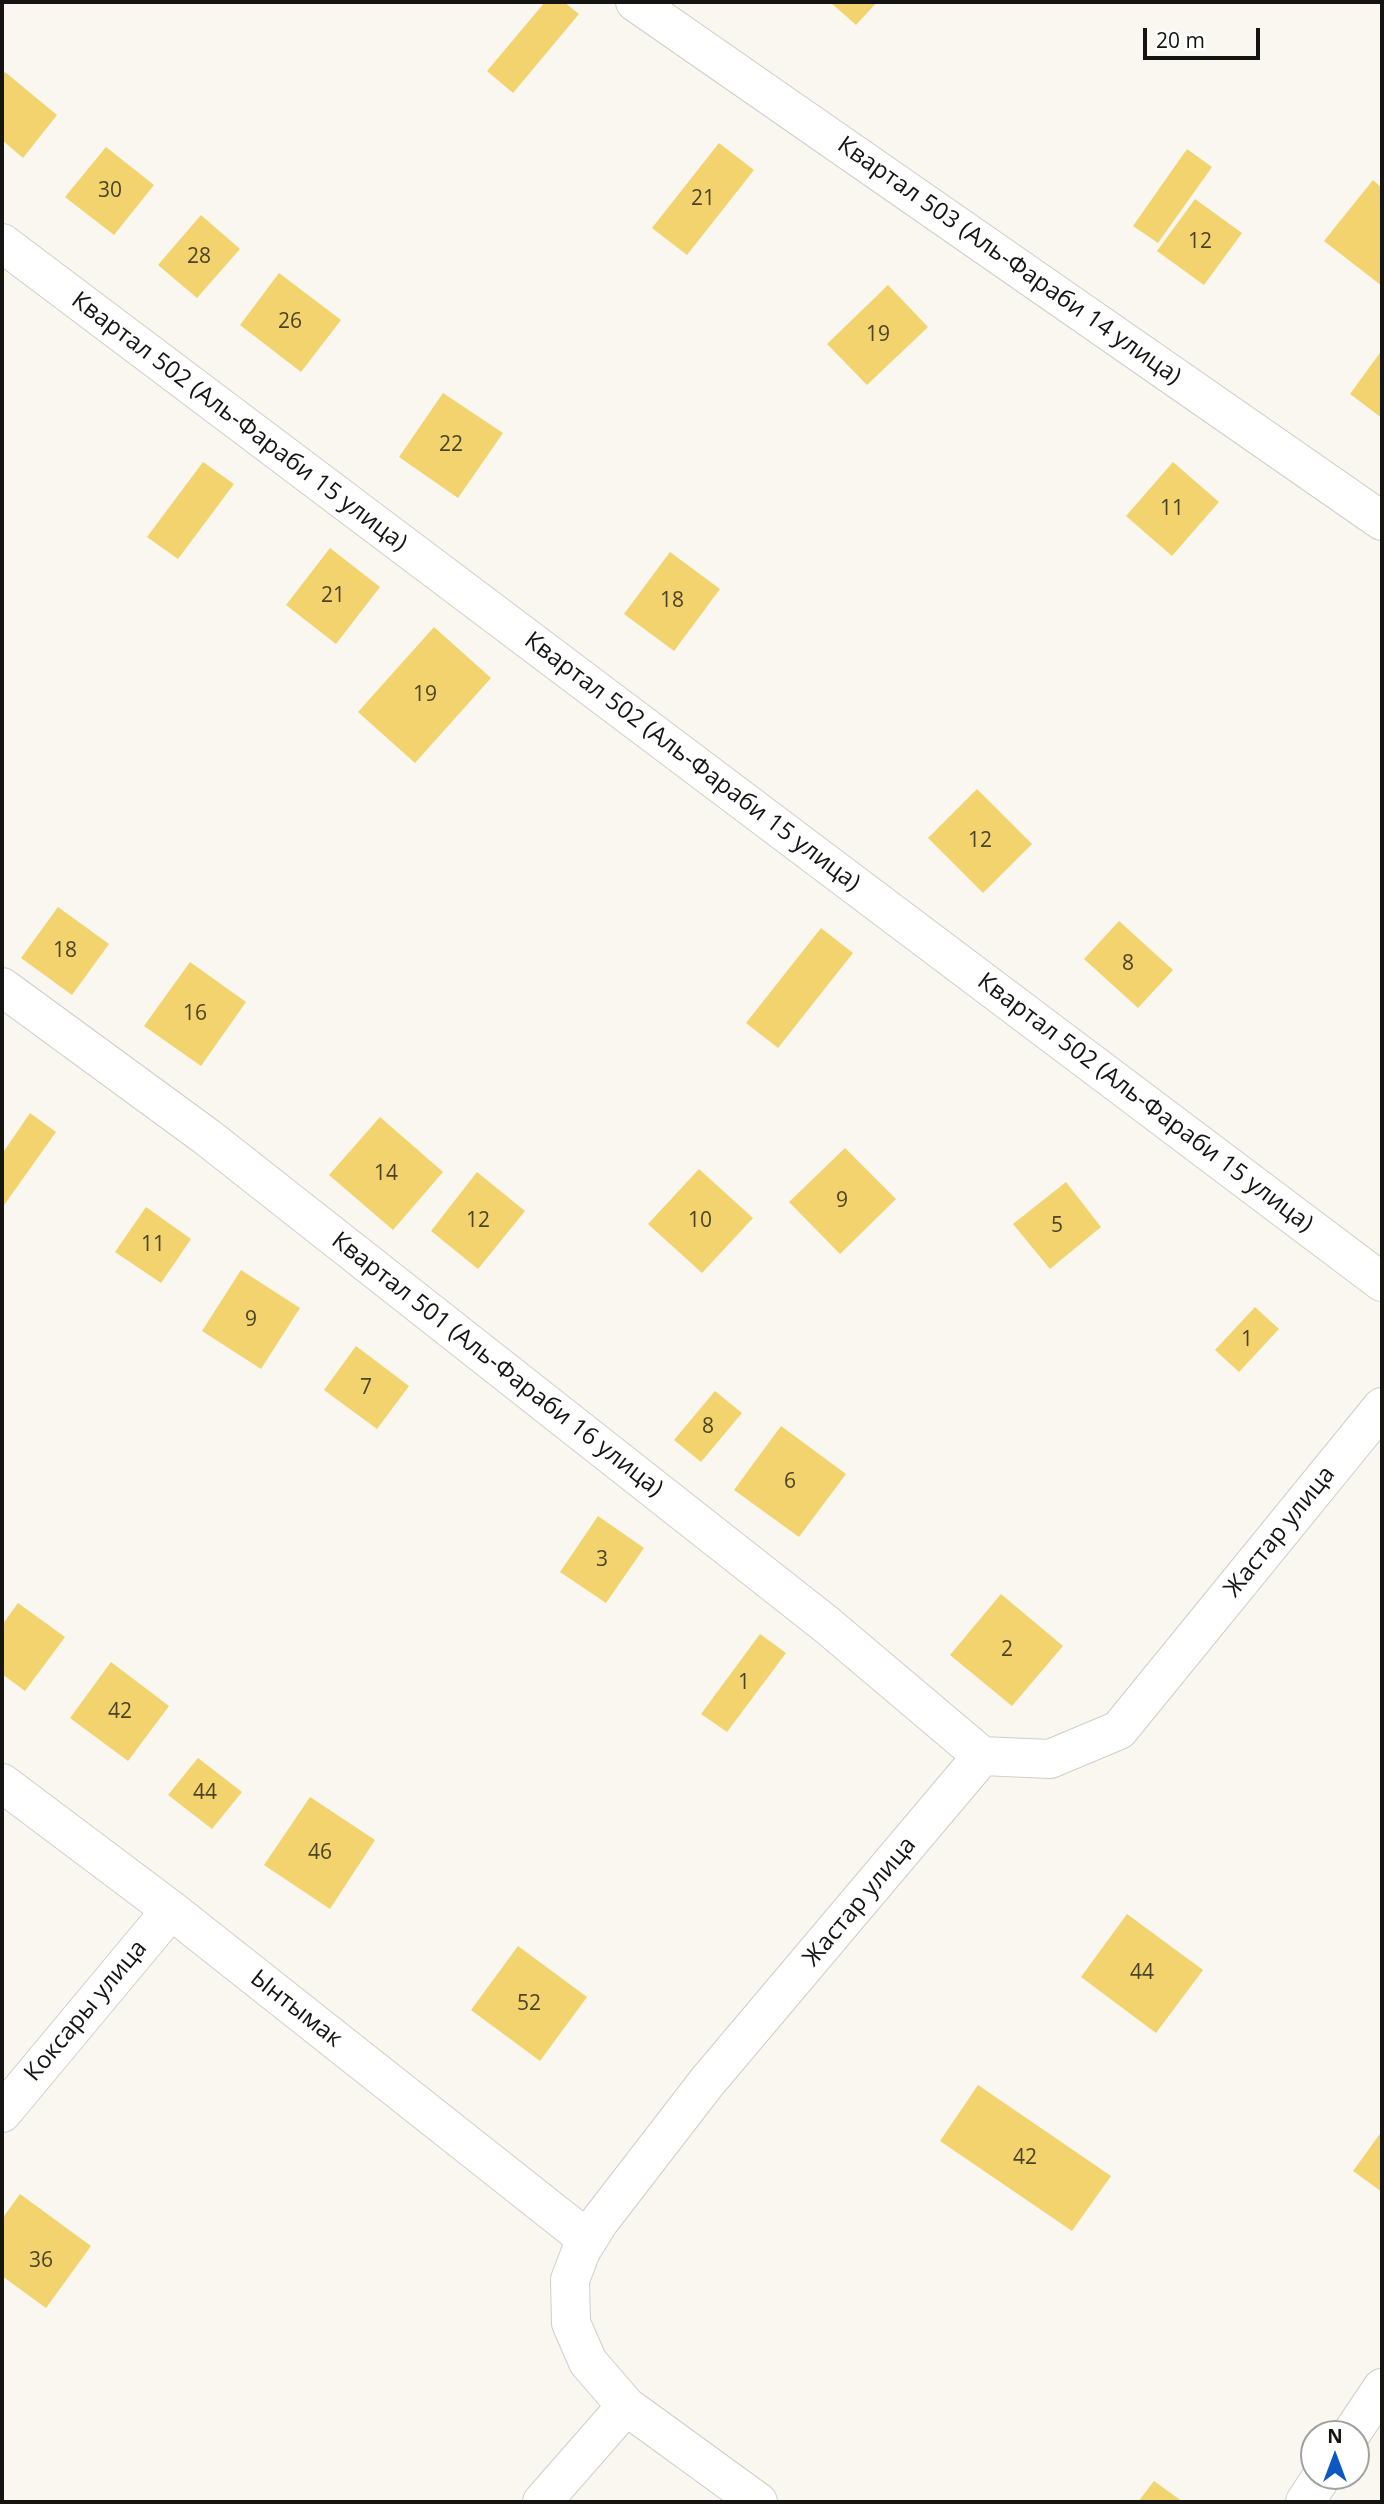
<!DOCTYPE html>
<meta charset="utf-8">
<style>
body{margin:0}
#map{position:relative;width:1384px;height:2504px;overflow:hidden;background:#f9f7f0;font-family:"Open Sans",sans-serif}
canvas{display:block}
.frame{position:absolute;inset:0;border:4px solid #141412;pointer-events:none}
.north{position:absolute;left:1300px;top:2420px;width:70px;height:70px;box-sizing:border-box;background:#fff;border:2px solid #a1a1a0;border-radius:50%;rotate:0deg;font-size:19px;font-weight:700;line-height:28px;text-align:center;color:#141412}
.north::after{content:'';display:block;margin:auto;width:24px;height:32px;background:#0c58c2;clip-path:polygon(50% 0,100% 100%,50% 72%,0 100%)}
.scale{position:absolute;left:1143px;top:28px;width:117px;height:32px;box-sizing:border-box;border:4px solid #141412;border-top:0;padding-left:9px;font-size:21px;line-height:24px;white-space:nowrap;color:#141412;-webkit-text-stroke:5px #fff;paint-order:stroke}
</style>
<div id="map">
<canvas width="1384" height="2504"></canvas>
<div class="frame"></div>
<div class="north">N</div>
<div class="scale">20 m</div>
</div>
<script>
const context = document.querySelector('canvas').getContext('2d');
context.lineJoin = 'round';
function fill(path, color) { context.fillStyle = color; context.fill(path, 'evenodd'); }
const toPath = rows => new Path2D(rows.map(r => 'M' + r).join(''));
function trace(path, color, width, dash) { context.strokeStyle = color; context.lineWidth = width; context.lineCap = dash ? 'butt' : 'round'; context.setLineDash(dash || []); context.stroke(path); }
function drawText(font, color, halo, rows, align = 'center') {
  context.font = font + ' "Open Sans",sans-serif'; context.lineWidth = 6; context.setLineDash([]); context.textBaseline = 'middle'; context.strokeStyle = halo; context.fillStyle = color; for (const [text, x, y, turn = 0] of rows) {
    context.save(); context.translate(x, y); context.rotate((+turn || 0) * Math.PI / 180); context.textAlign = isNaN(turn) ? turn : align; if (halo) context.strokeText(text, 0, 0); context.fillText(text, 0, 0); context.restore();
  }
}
fill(toPath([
 [545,2,564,2,579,14,513,93,487,71],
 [830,2,877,2,856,25],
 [5,72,57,115,23,158,2,140,2,76],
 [719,143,754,170,687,255,652,228],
 [106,147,154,185,114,235,65,197],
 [1187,149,1212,167,1158,243,1133,226],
 [1373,180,1382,188,1382,286,1324,241],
 [1195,199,1242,233,1204,285,1157,251],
 [201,215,240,249,197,298,158,265],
 [279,273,341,320,301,372,240,325],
 [888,285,928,327,867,385,827,344],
 [1382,350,1382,418,1350,394],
 [443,393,503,433,458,498,399,457],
 [203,462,234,484,178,559,147,537],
 [1173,462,1219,502,1172,556,1126,516],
 [330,548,380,587,336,644,286,605],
 [670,552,720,589,674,651,624,614],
 [434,627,491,678,415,763,358,712],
 [977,789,1032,844,983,893,928,838],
 [58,907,109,944,72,995,21,958],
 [1119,921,1173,970,1138,1008,1084,959],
 [821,928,853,953,778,1048,746,1023],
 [190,962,246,1002,201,1066,144,1026],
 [30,1113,56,1132,2,1208,2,1154],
 [380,1117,443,1172,393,1230,329,1175],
 [845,1148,896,1199,840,1254,789,1202],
 [699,1169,753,1218,702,1273,648,1224],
 [477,1172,525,1211,478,1269,431,1231],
 [1066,1182,1101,1227,1050,1269,1013,1224],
 [146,1207,191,1239,161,1283,115,1252],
 [241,1270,300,1308,261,1369,202,1331],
 [1255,1307,1279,1329,1239,1372,1215,1350],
 [356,1346,409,1386,377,1429,324,1390],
 [715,1391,742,1413,701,1462,674,1440],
 [781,1426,846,1474,799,1537,734,1490],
 [598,1516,644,1548,606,1603,560,1572],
 [1001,1594,1063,1646,1012,1706,950,1655],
 [18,1603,65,1637,25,1691,2,1674,2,1625],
 [760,1634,786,1653,727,1732,701,1714],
 [111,1662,169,1706,128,1761,70,1718],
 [198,1758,242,1792,212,1829,168,1795],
 [310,1797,375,1840,330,1909,264,1865],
 [1127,1914,1203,1970,1156,2033,1081,1977],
 [518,1946,587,1997,540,2061,471,2010],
 [978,2085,1111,2176,1072,2231,940,2141],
 [1382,2131,1382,2192,1353,2171],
 [20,2194,91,2246,46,2308,2,2276,2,2219],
 [1154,2481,1183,2502,1138,2502]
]), '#f2d36d');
const street = toPath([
 [635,2,1382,521],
 [2,243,1382,1282],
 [2,987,207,1137,827,1625,982,1756],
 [2,1783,171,1910,587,2239],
 [2,2113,171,1910],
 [626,2406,758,2502],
 [1351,2434,1382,2388],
 [542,2502,626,2406,588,2362,571,2323,570,2280,581,2251,599,2222,707,2082,982,1756,1050,1759,1119,1730,1382,1407],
 [1305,2502,1322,2476]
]);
trace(street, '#d0cec8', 40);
trace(street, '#fff', 38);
drawText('21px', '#4c4429', null, [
 ["30",110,191],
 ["21",703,199],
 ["12",1200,242],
 ["28",199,257],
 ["26",290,322],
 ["19",878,335],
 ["22",451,445],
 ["11",1172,509],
 ["21",333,596],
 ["18",672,601],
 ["19",425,695],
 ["12",980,841],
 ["18",65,951],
 ["8",1128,964],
 ["16",195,1014],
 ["14",386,1174],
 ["9",842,1201],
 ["12",478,1221],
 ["10",700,1221],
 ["5",1057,1226],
 ["11",153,1245],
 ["9",251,1320],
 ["1",1247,1340],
 ["7",366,1388],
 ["8",708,1427],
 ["6",790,1482],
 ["3",602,1560],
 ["2",1007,1650],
 ["1",744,1683],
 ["42",120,1712],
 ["44",205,1793],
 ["46",320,1853],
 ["44",1142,1973],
 ["52",529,2004],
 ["42",1025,2158],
 ["36",41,2261]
]);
drawText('24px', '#141412', '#fff', [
 ["Квартал 503 (Аль-Фараби 14 улица)",1009,261,35],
 ["Квартал 502 (Аль-Фараби 15 улица)",239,422,37],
 ["Квартал 502 (Аль-Фараби 15 улица)",692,762,37],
 ["Квартал 502 (Аль-Фараби 15 улица)",1145,1103,37],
 ["Квартал 501 (Аль-Фараби 16 улица)",497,1365,38],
 ["Жастар улица",1280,1532,-51],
 ["Жастар улица",860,1902,-50],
 ["Ынтымак",296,2009,38],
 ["Коксары улица",86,2011,-50]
]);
</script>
